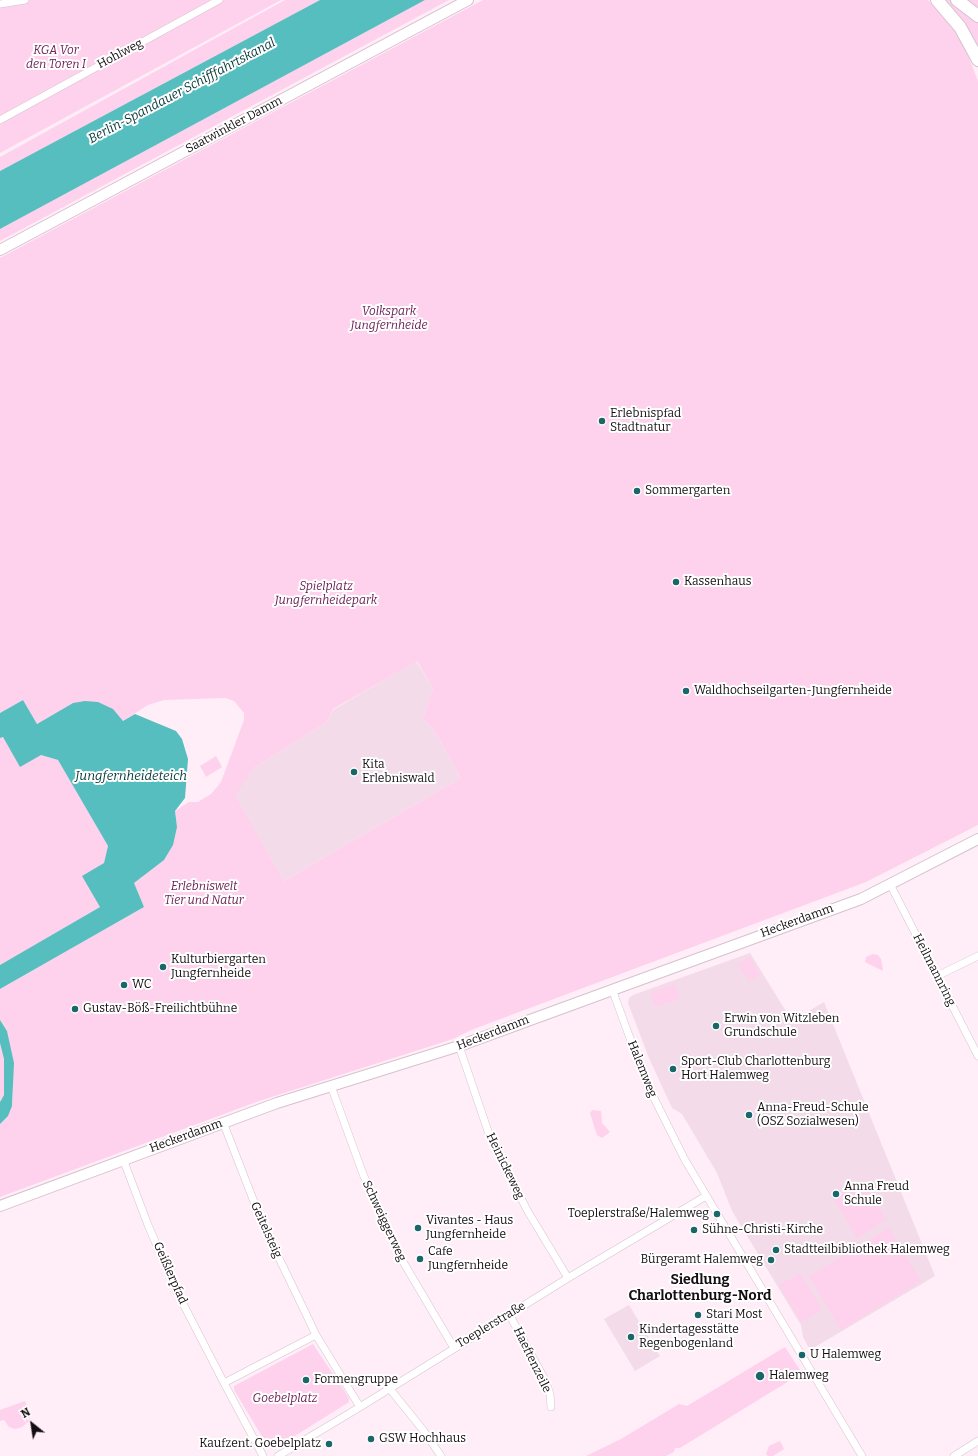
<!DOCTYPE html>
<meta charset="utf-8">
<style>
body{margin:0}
#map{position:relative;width:978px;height:1456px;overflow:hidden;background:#ffedf7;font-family:Bitter,serif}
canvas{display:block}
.north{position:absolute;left:12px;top:1404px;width:40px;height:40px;-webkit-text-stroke:3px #fff;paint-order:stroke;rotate:330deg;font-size:11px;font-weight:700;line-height:16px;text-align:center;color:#140d11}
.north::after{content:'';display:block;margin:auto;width:14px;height:18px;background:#140d11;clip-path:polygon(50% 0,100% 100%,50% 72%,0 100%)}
</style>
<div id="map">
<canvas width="978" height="1456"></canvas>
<div class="north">N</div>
</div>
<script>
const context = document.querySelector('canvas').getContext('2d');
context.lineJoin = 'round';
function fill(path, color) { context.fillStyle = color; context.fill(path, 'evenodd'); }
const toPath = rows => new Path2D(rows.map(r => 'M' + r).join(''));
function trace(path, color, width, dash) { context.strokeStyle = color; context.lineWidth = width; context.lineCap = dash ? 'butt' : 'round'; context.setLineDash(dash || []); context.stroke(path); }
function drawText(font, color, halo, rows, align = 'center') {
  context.font = font + ' Bitter,serif'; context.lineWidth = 4; context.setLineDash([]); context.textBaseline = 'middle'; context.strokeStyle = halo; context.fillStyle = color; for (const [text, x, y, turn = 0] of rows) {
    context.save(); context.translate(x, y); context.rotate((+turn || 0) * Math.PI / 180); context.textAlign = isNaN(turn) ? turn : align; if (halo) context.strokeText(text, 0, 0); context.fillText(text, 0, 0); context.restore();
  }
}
fill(toPath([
 [416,661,433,688,423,719,434,730,461,778,284,881,234,796,255,767,327,722,333,710],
 [750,953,792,1021,824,1002,935,1276,810,1350,803,1337,801,1325,732,1211,717,1173,682,1114,672,1108,649,1058,628,1003,629,998,633,995],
 [629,1305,660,1356,635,1371,604,1319]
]), '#f3dbe9');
fill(toPath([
 [0,0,281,0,0,153],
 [285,0,320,0,0,171,0,157],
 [425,0,449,0,0,241,0,229],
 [483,0,928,0,951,24,964,45,978,81,978,825,866,882,471,1030,453,1039,259,1101,0,1197,0,1124,12,1106,13,1097,13,1081,7,1031,0,1020,0,989,144,907,133,883,142,877,177,827,175,811,189,802,198,802,211,794,221,782,244,720,244,713,234,701,225,698,164,700,148,705,123,721,73,703,37,724,23,700,0,713,0,258],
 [417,661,433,688,423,719,434,730,461,778,284,881,235,796,255,767,327,722,333,709],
 [943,0,978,0,978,52],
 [2,737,41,755,58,760,108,846,104,863,100,907,0,965,0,738],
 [216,756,222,767,206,777,200,766],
 [873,954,878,955,881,959,883,971,865,962,866,957],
 [750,957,760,975,749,982,738,964],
 [675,984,680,999,655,1007,650,992],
 [0,1043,4,1059,4,1095,0,1102],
 [592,1110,601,1111,602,1123,610,1132,602,1138,597,1135,590,1113],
 [863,1181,886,1220,857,1238,834,1199],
 [889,1228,921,1281,841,1330,809,1276],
 [800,1273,822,1310,801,1322,779,1285],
 [313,1344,349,1398,349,1402,274,1449,269,1448,234,1390,234,1386],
 [785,1347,802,1373,680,1448,675,1448,674,1452,666,1456,586,1456,621,1439,679,1404,687,1406],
 [25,1401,31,1415,28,1422,22,1427,15,1429,9,1427,4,1420,0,1421,0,1410],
 [780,1441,784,1449,773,1456,768,1456,766,1454,769,1446]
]), '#fed2ec');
fill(toPath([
 [320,0,425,0,0,229,0,171],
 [23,700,37,724,73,703,85,701,98,702,113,709,123,721,135,714,176,731,182,739,188,759,185,798,175,811,177,827,173,845,164,860,134,883,144,907,0,989,0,965,100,907,82,876,104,863,108,846,58,760,41,755,20,767,3,737,0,738,0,713],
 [0,1020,7,1031,14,1063,12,1106,8,1116,0,1124,0,1102,4,1095,4,1059,0,1043]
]), '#57bec0');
const street = toPath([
 [0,4,25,0],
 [0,120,219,0],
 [890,884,978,1056],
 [937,976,978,956],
 [612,989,646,1082,685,1160,862,1456],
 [459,1046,489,1134,527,1210,568,1278],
 [331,1086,363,1174,380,1213,402,1260,454,1348],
 [223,1122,263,1225,306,1314,316,1335,360,1407],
 [123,1159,148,1225,177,1292,224,1383,263,1456],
 [509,1314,545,1380,550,1394,551,1407],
 [224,1383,316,1335],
 [390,1389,423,1430,441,1456],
 [278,1456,360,1407,568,1278,706,1196],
 [954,1456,978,1441]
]);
const secondary = toPath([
 [0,250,468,0],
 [0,1206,277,1103,459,1046,861,899,978,839]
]);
const highway = toPath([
 [937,0,960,27,978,60],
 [957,0,978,16]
]);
trace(street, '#d6c2ce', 8);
trace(secondary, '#d6c2ce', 12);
trace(highway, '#d6c2ce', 14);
trace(street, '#fff', 7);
trace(secondary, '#fff', 10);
trace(highway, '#fff', 12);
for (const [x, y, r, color] of [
 [602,421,4,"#196769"],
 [637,491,4,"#196769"],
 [676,582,4,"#196769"],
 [686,691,4,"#196769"],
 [354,772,4,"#196769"],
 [163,967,4,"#196769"],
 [124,985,4,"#196769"],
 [75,1009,4,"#196769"],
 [716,1026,4,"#196769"],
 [673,1069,4,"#196769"],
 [749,1115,4,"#196769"],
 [836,1194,4,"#196769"],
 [717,1214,4,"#196769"],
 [418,1228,4,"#196769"],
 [694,1230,4,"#196769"],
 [776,1250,4,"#196769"],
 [420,1259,4,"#196769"],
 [771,1260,4,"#196769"],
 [698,1315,4,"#196769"],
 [631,1337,4,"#196769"],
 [802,1355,4,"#196769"],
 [760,1376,5,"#196769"],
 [306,1380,4,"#196769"],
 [371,1439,4,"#196769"],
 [329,1444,4,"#196769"]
]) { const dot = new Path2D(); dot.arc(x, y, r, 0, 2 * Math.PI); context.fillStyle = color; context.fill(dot); trace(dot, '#fff', 1.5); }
drawText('italic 12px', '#6d2056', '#fff', [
 ["KGA Vor",56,51],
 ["den Toren I",56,65],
 ["Volkspark",389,312],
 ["Jungfernheide",389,326],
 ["Spielplatz",326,587],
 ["Jungfernheidepark",326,601],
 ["Erlebniswelt",204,887],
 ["Tier und Natur",204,901],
 ["Goebelplatz",285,1399]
]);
drawText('12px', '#140d11', '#fff', [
 ["Hohlweg",120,54,-28],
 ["Saatwinkler Damm",234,125,-28],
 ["Heckerdamm",797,921,-20],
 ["Heilmannring",934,970,63],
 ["Heckerdamm",493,1033,-21],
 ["Halemweg",642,1069,68],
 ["Heckerdamm",186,1136,-20],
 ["Heinickeweg",505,1166,64],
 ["Schweiggerweg",384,1221,65],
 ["Geitelsteig",266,1230,66],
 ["Geißlerpfad",170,1273,66],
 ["Toeplerstraße",491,1325,-31],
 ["Haeftenzeile",532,1360,64]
]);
drawText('12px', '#140d11', '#fff', [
 ["Erlebnispfad",610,414],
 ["Stadtnatur",610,428],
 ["Sommergarten",645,491],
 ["Kassenhaus",684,582],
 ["Waldhochseilgarten-Jungfernheide",694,691],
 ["Kita",362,765],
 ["Erlebniswald",362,779],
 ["Kulturbiergarten",171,960],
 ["Jungfernheide",171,974],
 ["WC",132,985],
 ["Gustav-Böß-Freilichtbühne",83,1009],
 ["Erwin von Witzleben",724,1019],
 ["Grundschule",724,1033],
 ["Sport-Club Charlottenburg",681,1062],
 ["Hort Halemweg",681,1076],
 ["Anna-Freud-Schule",757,1108],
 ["(OSZ Sozialwesen)",757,1122],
 ["Anna Freud",844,1187],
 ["Schule",844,1201],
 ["Toeplerstraße/Halemweg",709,1214,"right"],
 ["Vivantes - Haus",426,1221],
 ["Jungfernheide",426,1235],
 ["Sühne-Christi-Kirche",702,1230],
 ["Stadtteilbibliothek Halemweg",784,1250],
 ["Cafe",428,1252],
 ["Jungfernheide",428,1266],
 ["Bürgeramt Halemweg",763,1260,"right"],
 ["Stari Most",706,1315],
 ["Kindertagesstätte",639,1330],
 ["Regenbogenland",639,1344],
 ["U Halemweg",810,1355],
 ["Halemweg",769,1376],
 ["Formengruppe",314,1380],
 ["GSW Hochhaus",379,1439],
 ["Kaufzent. Goebelplatz",321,1444,"right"]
], 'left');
drawText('italic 13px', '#033738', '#fff', [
 ["Berlin-Spandauer Schifffahrtskanal",182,91,-28],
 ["Jungfernheideteich",131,776]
]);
drawText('bold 14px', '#140d11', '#fff', [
 ["Siedlung",700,1280],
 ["Charlottenburg-Nord",700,1296]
]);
</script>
